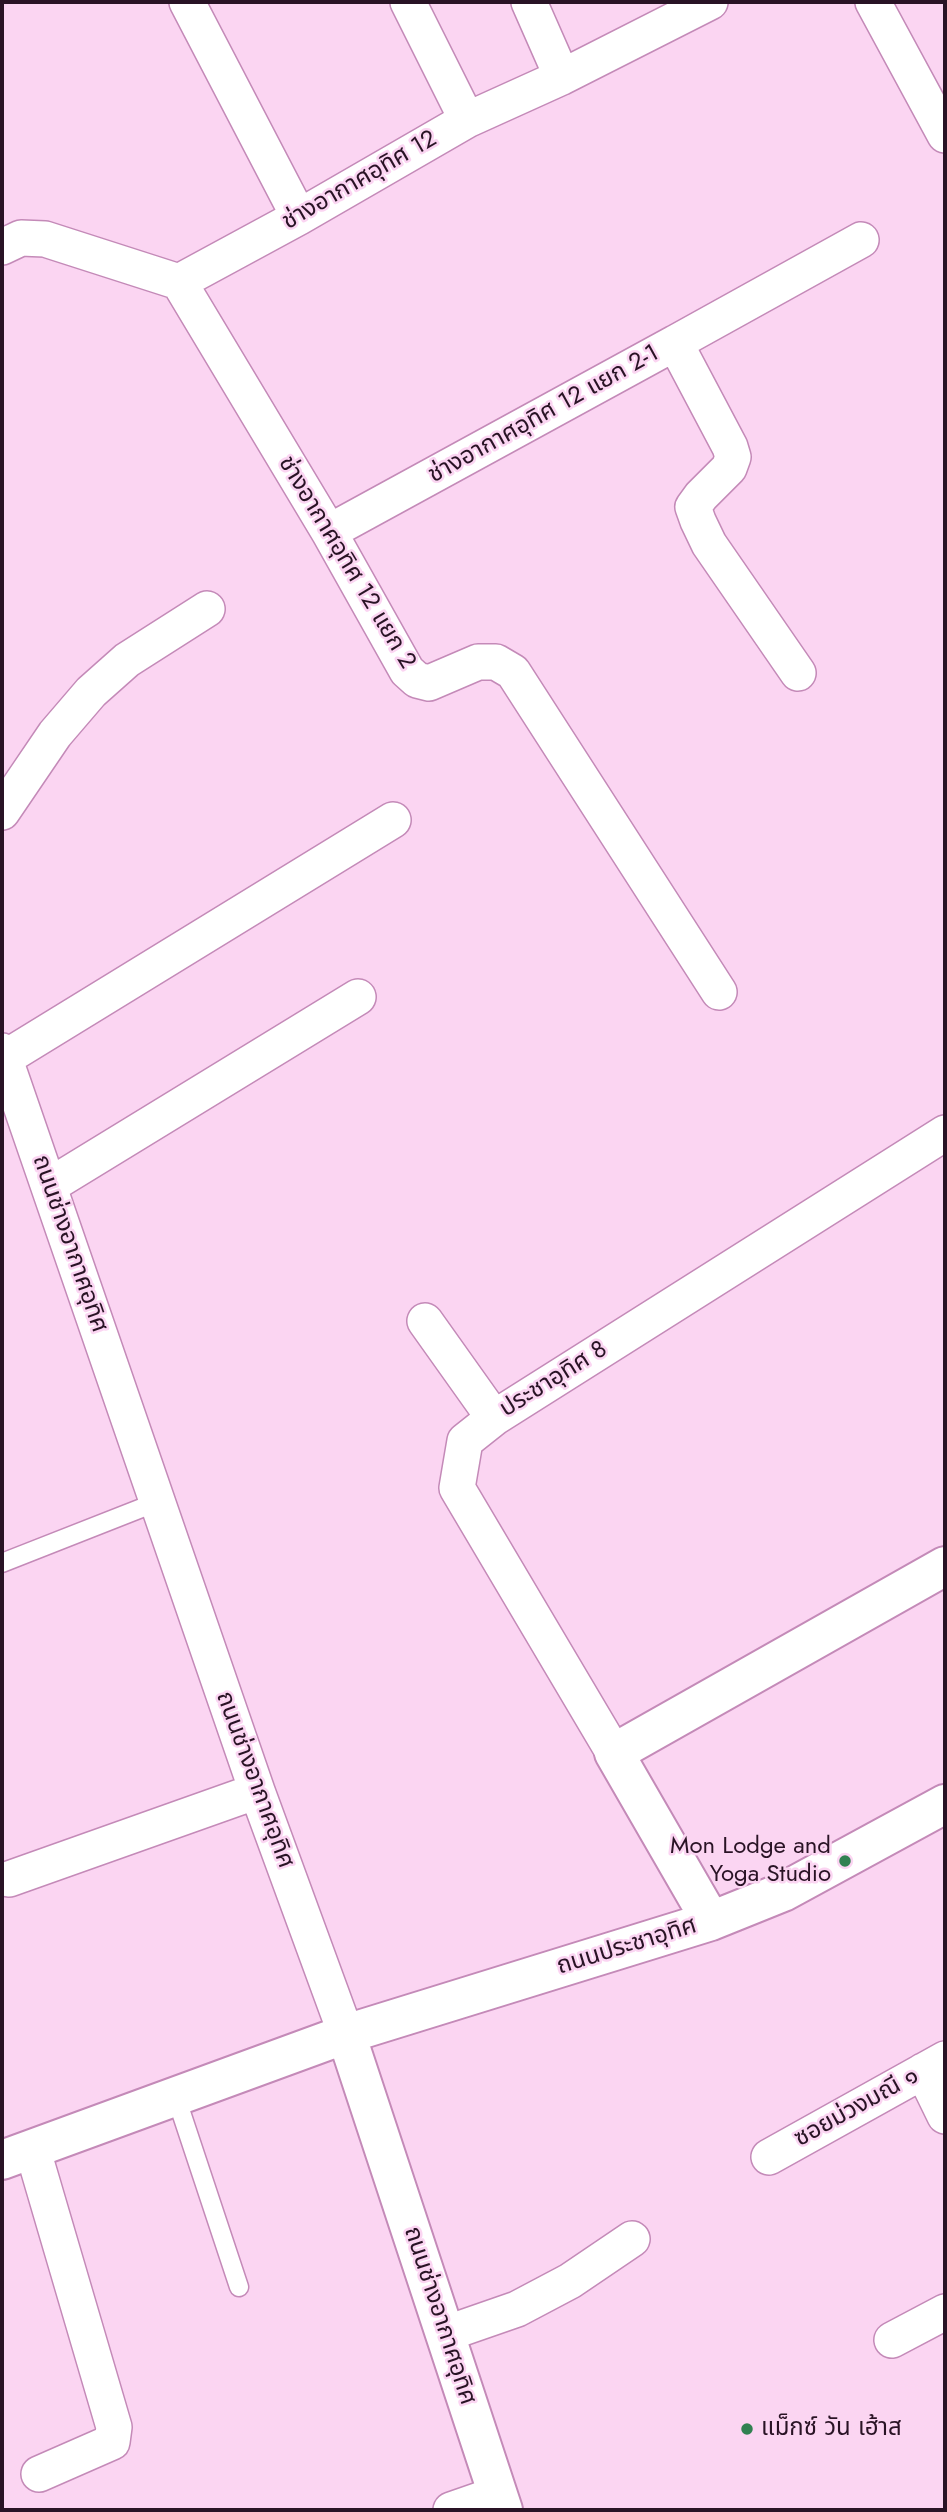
<!DOCTYPE html>
<meta charset="utf-8">
<style>
body{margin:0}
#map{position:relative;width:947px;height:2512px;overflow:hidden;background:#fbd5f2;font-family:Jost,sans-serif}
canvas{display:block}
.frame{position:absolute;inset:0;border:4px solid #291325;pointer-events:none}
</style>
<div id="map">
<canvas width="947" height="2512"></canvas>
<div class="frame"></div>
</div>
<script>
const context = document.querySelector('canvas').getContext('2d');
context.lineJoin = 'round';
const toPath = rows => new Path2D(rows.map(r => 'M' + r).join(''));
function trace(path, color, width, dash) { context.strokeStyle = color; context.lineWidth = width; context.lineCap = dash ? 'butt' : 'round'; context.setLineDash(dash || []); context.stroke(path); }
function drawText(font, color, halo, rows, align = 'center') {
  context.font = font + ' Jost,"Noto Sans Thai",sans-serif'; context.lineWidth = 5; context.setLineDash([]); context.textBaseline = 'middle'; context.strokeStyle = halo; context.fillStyle = color; for (const [text, x, y, turn = 0] of rows) {
    context.save(); context.translate(x, y); context.rotate((+turn || 0) * Math.PI / 180); context.textAlign = isNaN(turn) ? turn : align; if (halo) context.strokeText(text, 0, 0); context.fillText(text, 0, 0); context.restore();
  }
}
const lane = toPath([
 [2,1563,157,1502],
 [176,2097,239,2287]
]);
const street = toPath([
 [187,2,299,217],
 [408,2,467,120],
 [529,2,562,77],
 [873,2,945,135],
 [2,247,21,238,45,239,179,282,299,217,467,120,562,77,710,2],
 [179,282,329,532,407,671,417,680,429,683,478,662,496,662,513,672,719,992],
 [675,343,861,240],
 [329,532,675,343,730,447,733,457,729,468,701,496,693,507,698,521,709,544,798,673],
 [2,812,55,734,91,692,127,660,207,609],
 [2,1051,257,1791,346,2034],
 [5,1058,393,820],
 [49,1186,358,997],
 [425,1321,494,1418],
 [614,1753,457,1488,465,1441,494,1418,945,1133],
 [9,1879,257,1791],
 [923,2071,945,2116],
 [33,2151,114,2427,112,2442,39,2474],
 [769,2157,945,2059],
 [445,2334,517,2309,570,2281,632,2239],
 [892,2340,945,2312],
 [451,2510,497,2494]
]);
const secondary = toPath([
 [711,1921,614,1753,945,1566],
 [346,2034,503,2510],
 [2,2160,346,2034,711,1921,783,1892,945,1804]
]);
trace(lane, '#c48ab8', 21);
trace(street, '#c48ab8', 38);
trace(secondary, '#c48ab8', 42);
trace(lane, '#fff', 18);
trace(street, '#fff', 35);
trace(secondary, '#fff', 38);
for (const [x, y, r, color] of [
 [845,1861,7,"#318151"],
 [747,2429,7,"#318151"]
]) { const dot = new Path2D(); dot.arc(x, y, r, 0, 2 * Math.PI); context.fillStyle = color; context.fill(dot); trace(dot, '#fbd5f2', 2.5); }
drawText('24px', '#291325', '#fbd5f2', [
 ["ช่างอากาศอุทิศ 12",360,181,-30],
 ["ช่างอากาศอุทิศ 12 แยก 2-1",544,415,-29],
 ["ช่างอากาศอุทิศ 12 แยก 2",346,563,59],
 ["ถนนช่างอากาศอุทิศ",69,1244,71],
 ["ประชาอุทิศ 8",554,1380,-32],
 ["ถนนช่างอากาศอุทิศ",254,1780,70],
 ["ถนนประชาอุทิศ",627,1947,-17],
 ["ซอยม่วงมณี ๑",857,2108,-29],
 ["ถนนช่างอากาศอุทิศ",439,2316,72]
]);
drawText('24px', '#291325', '#fbd5f2', [
 ["Mon Lodge and",831,1847],
 ["Yoga Studio",831,1875],
 ["แม็กซ์ วัน เฮ้าส",761,2429,"left"]
], 'right');
</script>
